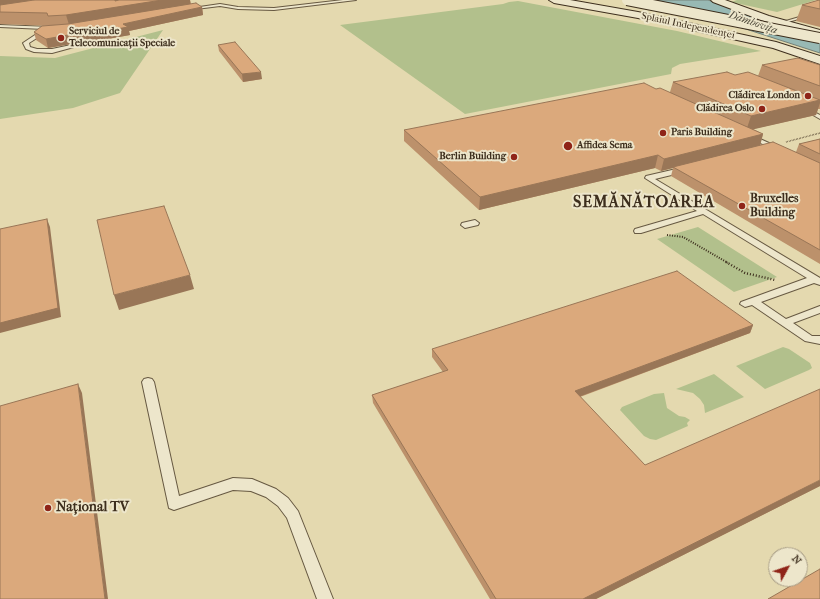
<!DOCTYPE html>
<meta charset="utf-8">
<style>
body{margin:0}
#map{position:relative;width:820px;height:599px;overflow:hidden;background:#e4d9af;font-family:"IM FELL French Canon",serif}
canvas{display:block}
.north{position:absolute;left:768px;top:547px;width:40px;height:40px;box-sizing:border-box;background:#ede6cb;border:1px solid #a79c85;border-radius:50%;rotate:50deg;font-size:11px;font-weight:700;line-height:16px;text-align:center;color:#3d2e1d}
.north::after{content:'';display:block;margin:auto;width:14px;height:18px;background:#8f2418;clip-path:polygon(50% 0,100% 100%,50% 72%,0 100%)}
</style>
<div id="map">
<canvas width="820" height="599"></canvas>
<div class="north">N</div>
</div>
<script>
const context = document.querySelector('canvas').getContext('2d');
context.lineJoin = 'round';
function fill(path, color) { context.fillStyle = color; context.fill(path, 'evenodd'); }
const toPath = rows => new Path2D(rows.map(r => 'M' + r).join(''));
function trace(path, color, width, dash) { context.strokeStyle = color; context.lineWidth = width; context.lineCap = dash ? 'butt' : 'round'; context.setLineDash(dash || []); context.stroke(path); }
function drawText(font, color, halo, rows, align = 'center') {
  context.font = font + ' "IM FELL French Canon",serif'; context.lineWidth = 4; context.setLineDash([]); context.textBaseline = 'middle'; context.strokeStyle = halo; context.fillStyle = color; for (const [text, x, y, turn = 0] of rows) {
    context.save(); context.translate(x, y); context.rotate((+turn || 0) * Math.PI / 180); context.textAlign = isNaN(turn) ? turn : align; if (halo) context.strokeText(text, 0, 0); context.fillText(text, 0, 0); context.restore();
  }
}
fill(toPath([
 [737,0,816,0,777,12,731,2],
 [518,1,677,31,761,51,680,64,672,68,671,74,465,114,340,25,503,4,509,2],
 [163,30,120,93,73,108,0,119,0,56,55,58],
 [698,227,777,277,734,292,657,239],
 [783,347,789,349,810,363,812,368,809,370,765,389,736,366],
 [714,374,744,397,705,413,704,405,700,399,693,393,676,389],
 [664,393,667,408,679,416,685,417,690,420,687,423,688,426,656,440,650,439,644,436,620,410,622,407,654,394]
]), '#b2c08c');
const water = toPath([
 [656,0,708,0,759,19,820,39,820,53,656,0]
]);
fill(water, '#98b9b4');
trace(water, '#748178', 1);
const service = toPath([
 [343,0,356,0,274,10,238,9,220,6,188,10,186,9,220,4,238,7,274,8,343,0],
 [820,11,820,13,781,24,779,23,820,11],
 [0,25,51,27,51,29,29,43,30,47,37,49,52,49,71,45,74,47,52,53,34,52,26,49,23,43,44,29,0,27,0,25],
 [816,113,820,115,820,119,813,115,816,113],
 [749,134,780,148,782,149,780,150,776,150,747,137,746,136,749,134],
 [685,167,688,167,688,171,655,179,820,278,820,285,814,283,761,302,786,319,820,306,820,313,793,323,812,336,820,336,820,344,805,341,752,305,745,307,740,304,741,302,807,278,703,214,641,233,635,233,634,231,635,229,697,211,645,178,646,176,685,167],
 [475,220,479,223,478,225,465,228,461,225,462,223,475,220],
 [148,378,152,379,154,382,179,496,233,478,252,479,276,489,288,498,298,511,333,599,317,599,287,518,278,506,266,497,251,491,233,490,174,510,169,508,142,382,144,379,148,378]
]);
const secondary = toPath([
 [549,0,570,0,638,12,776,42,820,56,820,64,773,48,638,18,554,3,549,0],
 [711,0,725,0,769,16,820,30,820,36,761,20,713,2,711,0]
]);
trace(service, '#675942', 2);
trace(secondary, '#3d2e1d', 2);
trace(toPath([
 [786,142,820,133]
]), '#3d2e1d', 1.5, [0.5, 1]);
trace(toPath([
 [667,235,683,237,728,263]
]), '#3d2e1d', 2, [1, 1.5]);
trace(toPath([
 [726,262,745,273,775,280]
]), '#3d2e1d', 2.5, [1, 2]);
fill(service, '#ede6cb');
fill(secondary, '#ede6cb');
const secondaryBridge = toPath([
 [627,0,820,38]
]);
trace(secondaryBridge, '#3d2e1d', 12, []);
trace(secondaryBridge, '#ede6cb', 10);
fill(toPath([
 [0,0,190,0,191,4,202,7,203,15,129,31,130,35,74,45,71,44,48,48,36,40,34,32,51,26,0,24],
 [820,0,820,27,796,21,802,5],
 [218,45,262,79,243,82,219,51],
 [762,65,820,65,820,109,818,109,816,115,753,129,763,134,760,145,796,152,799,144,820,139,820,264,671,176,673,168,661,171,655,168,479,210,404,141,404,130,670,92,673,82,735,75,758,76],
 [753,325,750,333,580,397,645,465,820,486,596,599,490,599,373,403,372,395,443,372,432,357,432,349]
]), '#bc916b');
fill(toPath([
 [0,0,32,0,34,7,0,12],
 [105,0,190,0,191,7,70,28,66,15],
 [202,7,203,15,129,31,130,35,74,45,72,37,123,24],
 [68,35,71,44,48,48,46,39],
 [261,72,262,79,243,82,242,74],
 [820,100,820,103,816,115,746,131,751,116],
 [763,134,760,146,661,171,664,159],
 [658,155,655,168,479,210,480,197],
 [47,219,50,227,61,317,0,333,0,323],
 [190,275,194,289,119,310,114,295],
 [753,325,750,333,573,399,575,391],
 [78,384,82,393,108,599,105,599],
 [820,480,820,486,596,599,583,599]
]), '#997657');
const building = toPath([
 [34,0,115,0,115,1,119,0,162,0,66,15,48,16,47,13,0,12,0,5,34,0],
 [819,0,820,0,820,9,802,5,819,0],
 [196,3,202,7,123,24,128,27,72,37,68,35,46,39,34,32,42,26,68,24,196,3],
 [235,42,261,72,242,74,218,45,235,42],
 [798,58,820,65,820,86,762,65,798,58],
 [727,72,735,75,748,72,820,100,751,116,673,82,727,72],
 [644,83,656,89,660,88,763,134,664,159,658,155,480,197,404,130,644,83],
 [820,139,820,154,799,144,820,139],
 [773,142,820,163,820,250,673,167,773,142],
 [164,206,190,275,114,295,97,220,164,206],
 [47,219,58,308,0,323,0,229,47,219],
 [677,271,753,325,575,391,645,465,820,389,820,480,583,599,496,599,372,395,448,370,432,349,677,271],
 [78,384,105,599,0,599,0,406,78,384],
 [820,569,820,599,768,599,820,569]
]);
fill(building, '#dba97c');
trace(building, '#997657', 1);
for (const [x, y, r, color] of [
 [61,38,4,"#8f2418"],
 [808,96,4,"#8f2418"],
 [762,109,4,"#8f2418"],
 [663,133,4,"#8f2418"],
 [568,146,5,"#8f2418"],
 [514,157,4,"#8f2418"],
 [742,206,4,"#8f2418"],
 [48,508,4,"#8f2418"]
]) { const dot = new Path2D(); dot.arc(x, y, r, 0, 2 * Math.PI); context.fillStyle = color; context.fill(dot); trace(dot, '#ede6cb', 1.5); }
drawText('10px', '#3d2e1d', '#ede6cb', [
 ["Splaiul Independenței",688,26,12]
]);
drawText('bold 10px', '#3d2e1d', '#ede6cb', [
 ["Serviciul de",69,32],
 ["Telecomunicații Speciale",69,44],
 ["Clădirea London",800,96,"right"],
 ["Clădirea Oslo",754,109,"right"],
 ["Paris Building",671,133],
 ["Affidea Sema",577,146],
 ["Berlin Building",506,157,"right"]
], 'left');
drawText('italic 11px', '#4f4a3b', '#ede6cb', [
 ["Dâmbovița",753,23,19]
]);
drawText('bold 12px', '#3d2e1d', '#ede6cb', [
 ["Bruxelles",750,199],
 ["Building",750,213]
], 'left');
drawText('bold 14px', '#3d2e1d', '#ede6cb', [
 ["Național TV",56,508]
], 'left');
context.letterSpacing = '1px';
drawText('bold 16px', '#3d2e1d', '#ede6cb', [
 ["SEMĂNĂTOAREA",644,203]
]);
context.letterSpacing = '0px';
</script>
